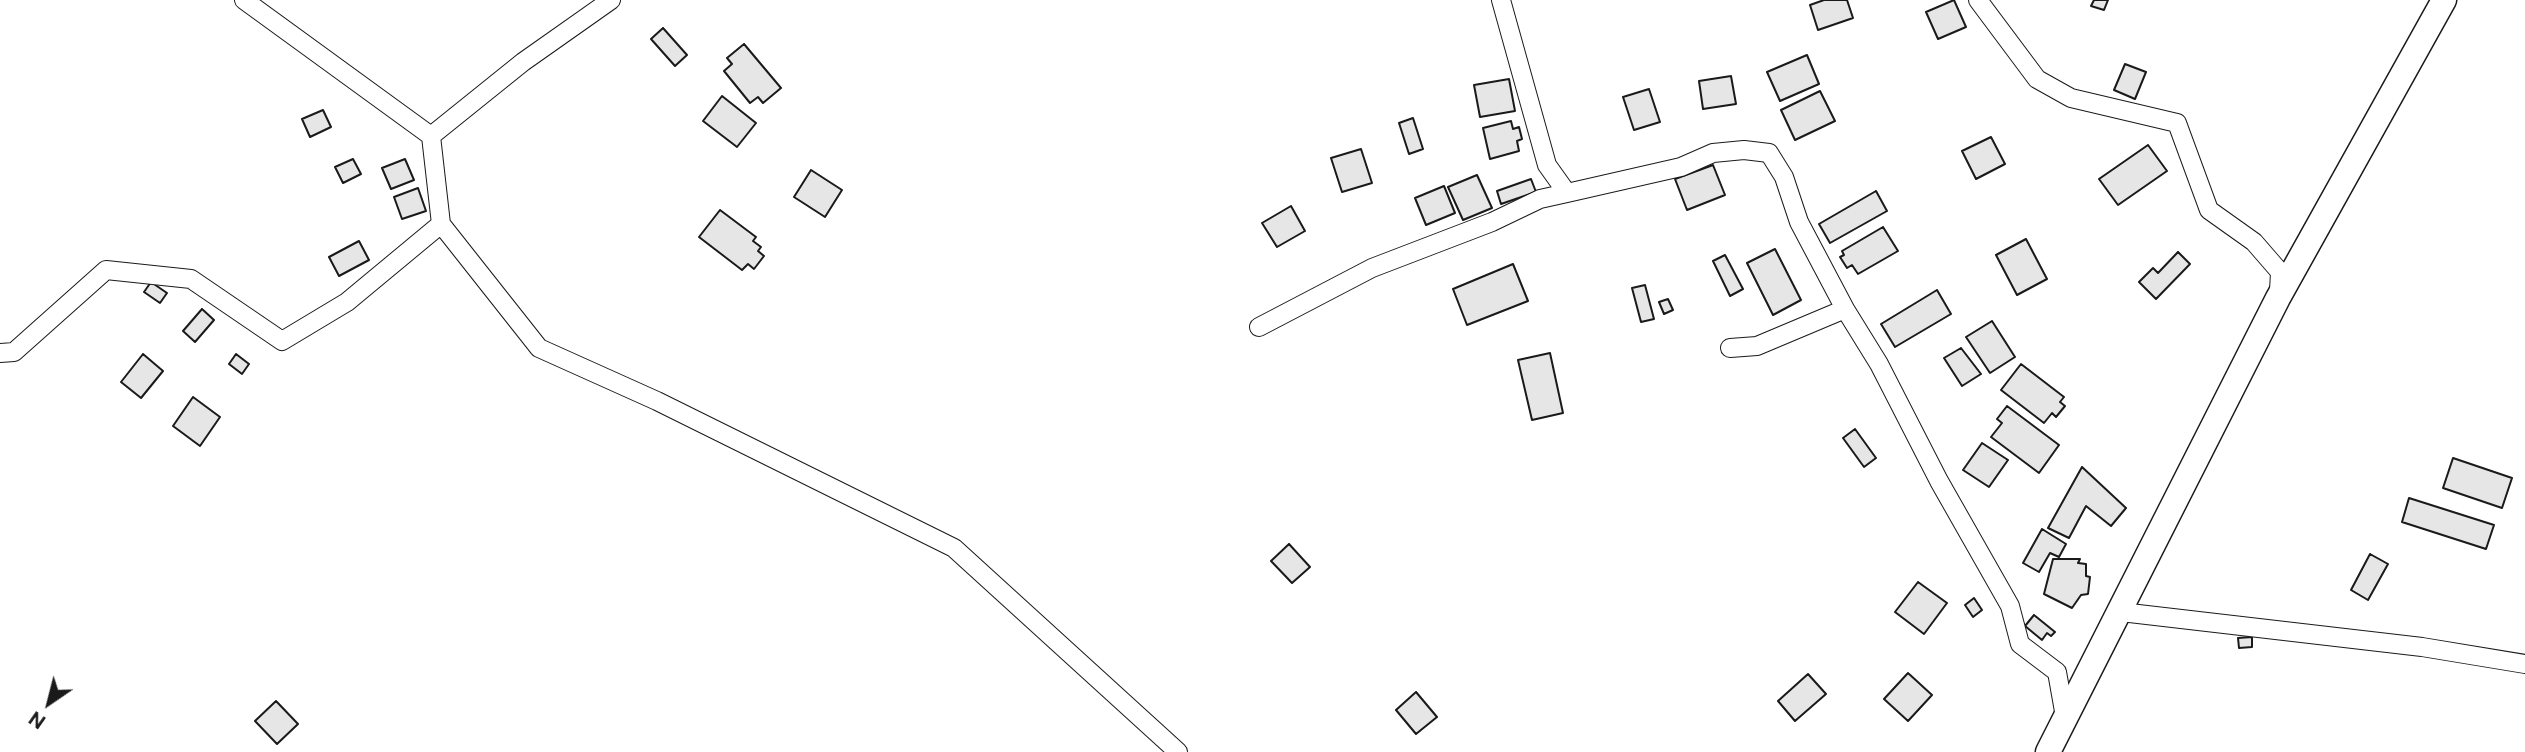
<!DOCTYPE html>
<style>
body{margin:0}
#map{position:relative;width:2525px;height:752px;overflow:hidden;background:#fff;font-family:"Public Sans",sans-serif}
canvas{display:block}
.north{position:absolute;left:14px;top:668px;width:70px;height:70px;-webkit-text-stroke:5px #fff;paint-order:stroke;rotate:215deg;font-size:19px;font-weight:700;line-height:28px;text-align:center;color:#1a1a1a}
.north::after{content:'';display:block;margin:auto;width:24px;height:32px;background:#1a1a1a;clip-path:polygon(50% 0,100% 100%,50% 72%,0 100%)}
</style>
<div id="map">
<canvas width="2525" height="752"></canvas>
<div class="north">N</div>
</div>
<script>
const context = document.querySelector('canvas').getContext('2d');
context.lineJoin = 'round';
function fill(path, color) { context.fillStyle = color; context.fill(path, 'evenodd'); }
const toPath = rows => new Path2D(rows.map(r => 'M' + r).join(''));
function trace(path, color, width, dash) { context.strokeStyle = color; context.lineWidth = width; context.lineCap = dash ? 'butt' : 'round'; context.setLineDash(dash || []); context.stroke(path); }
const building = toPath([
 [1824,0,1847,0,1853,18,1818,30,1810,5,1824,0],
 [1954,0,1966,27,1938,39,1926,12,1954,0],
 [2094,0,2108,0,2104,10,2091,6,2094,0],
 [663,28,687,55,675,66,651,39,663,28],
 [744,44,781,88,763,103,758,97,750,103,724,71,732,64,727,58,744,44],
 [1807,55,1819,84,1780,101,1767,72,1807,55],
 [2125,64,2146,72,2135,99,2114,90,2125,64],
 [1731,76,1736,104,1703,109,1699,81,1731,76],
 [1509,79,1515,111,1480,117,1474,85,1509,79],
 [1649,89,1660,122,1634,130,1623,97,1649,89],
 [1820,91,1835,121,1795,140,1781,110,1820,91],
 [722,96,756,123,737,147,703,121,722,96],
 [323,110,331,127,310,137,302,119,323,110],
 [1413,118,1423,149,1409,154,1399,123,1413,118],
 [1511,121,1513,129,1519,127,1522,139,1517,141,1519,151,1490,159,1483,128,1511,121],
 [1991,137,2005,164,1976,179,1962,151,1991,137],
 [2148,145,2167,171,2118,205,2099,179,2148,145],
 [1361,149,1372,183,1342,192,1331,158,1361,149],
 [353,159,361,174,343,183,335,167,353,159],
 [405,159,414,180,391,189,382,168,405,159],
 [1713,165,1725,195,1687,210,1675,179,1713,165],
 [811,170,842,190,825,217,794,197,811,170],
 [1477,175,1492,208,1463,220,1448,187,1477,175],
 [1531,179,1536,192,1501,204,1497,191,1531,179],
 [1444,186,1455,213,1426,225,1415,198,1444,186],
 [418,188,426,211,402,219,394,197,418,188],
 [1876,191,1887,211,1830,243,1819,224,1876,191],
 [1291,206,1305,231,1277,247,1262,223,1291,206],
 [720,210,756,237,753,241,761,247,758,251,764,256,754,269,748,264,742,270,699,237,720,210],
 [1883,227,1898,251,1858,274,1852,265,1847,268,1840,257,1844,255,1842,251,1883,227],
 [2026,239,2047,279,2017,295,1996,255,2026,239],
 [359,241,369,260,339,276,329,257,359,241],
 [1775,249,1801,300,1773,315,1747,263,1775,249],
 [2178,252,2190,264,2156,299,2139,282,2153,268,2158,273,2178,252],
 [1725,255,1743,289,1730,296,1713,261,1725,255],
 [1513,264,1528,301,1467,325,1453,289,1513,264],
 [151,282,167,293,160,303,144,292,151,282],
 [1645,285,1654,319,1641,322,1632,288,1645,285],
 [1937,290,1951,314,1895,347,1881,324,1937,290],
 [1668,299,1673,310,1664,314,1659,302,1668,299],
 [202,309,214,320,195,342,183,331,202,309],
 [1992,321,2015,357,1990,373,1966,337,1992,321],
 [1961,348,1981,374,1962,386,1944,358,1961,348],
 [1550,353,1563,413,1532,420,1518,360,1550,353],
 [143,354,163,371,141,398,121,382,143,354],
 [236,354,249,364,242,374,229,364,236,354],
 [2021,364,2064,397,2060,402,2065,406,2056,417,2052,413,2044,423,2001,390,2021,364],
 [193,397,220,417,200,446,173,426,193,397],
 [2007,406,2059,445,2039,473,1991,437,2002,423,1997,419,2007,406],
 [1855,429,1876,458,1864,467,1843,438,1855,429],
 [1982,443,2008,460,1989,487,1963,470,1982,443],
 [2453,458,2512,478,2502,508,2443,488,2453,458],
 [2082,467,2126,508,2111,526,2086,506,2069,538,2048,528,2082,467],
 [2409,498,2494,525,2486,549,2402,522,2409,498],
 [2042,529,2066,544,2059,557,2050,553,2039,572,2023,563,2042,529],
 [1289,544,1310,567,1292,583,1271,561,1289,544],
 [2370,554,2388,564,2368,600,2351,590,2370,554],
 [2053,559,2080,559,2078,563,2086,564,2086,576,2090,577,2088,594,2081,595,2072,608,2044,594,2053,559],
 [1918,582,1947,603,1924,634,1895,612,1918,582],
 [1974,598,1982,610,1973,617,1965,605,1974,598],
 [2034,615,2055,632,2051,636,2047,633,2042,640,2025,626,2034,615],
 [2252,637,2252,647,2239,648,2238,638,2252,637],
 [1908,673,1932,695,1908,721,1884,699,1908,673],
 [1808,674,1826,694,1795,721,1778,701,1808,674],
 [1416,692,1437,717,1416,734,1396,710,1416,692],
 [276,701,298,724,277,744,255,721,276,701]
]);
fill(building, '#e6e6e6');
trace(building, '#1a1a1a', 2);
const street = toPath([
 [244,0,431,136,441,224,539,348,657,401,954,548,1178,752],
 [1501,0,1547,165,1567,193,1681,167,1713,153,1744,150,1769,153,1784,177,1799,222,1845,309,1757,346,1730,348],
 [1978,0,2037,79,2071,98,2177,123,2209,210,2254,242,2280,272,2279,291],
 [431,136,523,62,611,0],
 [1845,309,1879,364,1939,481,2010,606,2020,644,2057,672,2065,717],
 [1259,327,1372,268,1492,222,1540,199,1567,193],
 [0,353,14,352,106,270,191,279,282,341,347,302,441,224],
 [2121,612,2422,647,2525,664]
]);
const secondary = toPath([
 [2048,752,2278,298,2444,0]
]);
trace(street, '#1a1a1a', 20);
trace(secondary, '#1a1a1a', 27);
trace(street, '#fff', 18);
trace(secondary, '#fff', 24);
</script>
